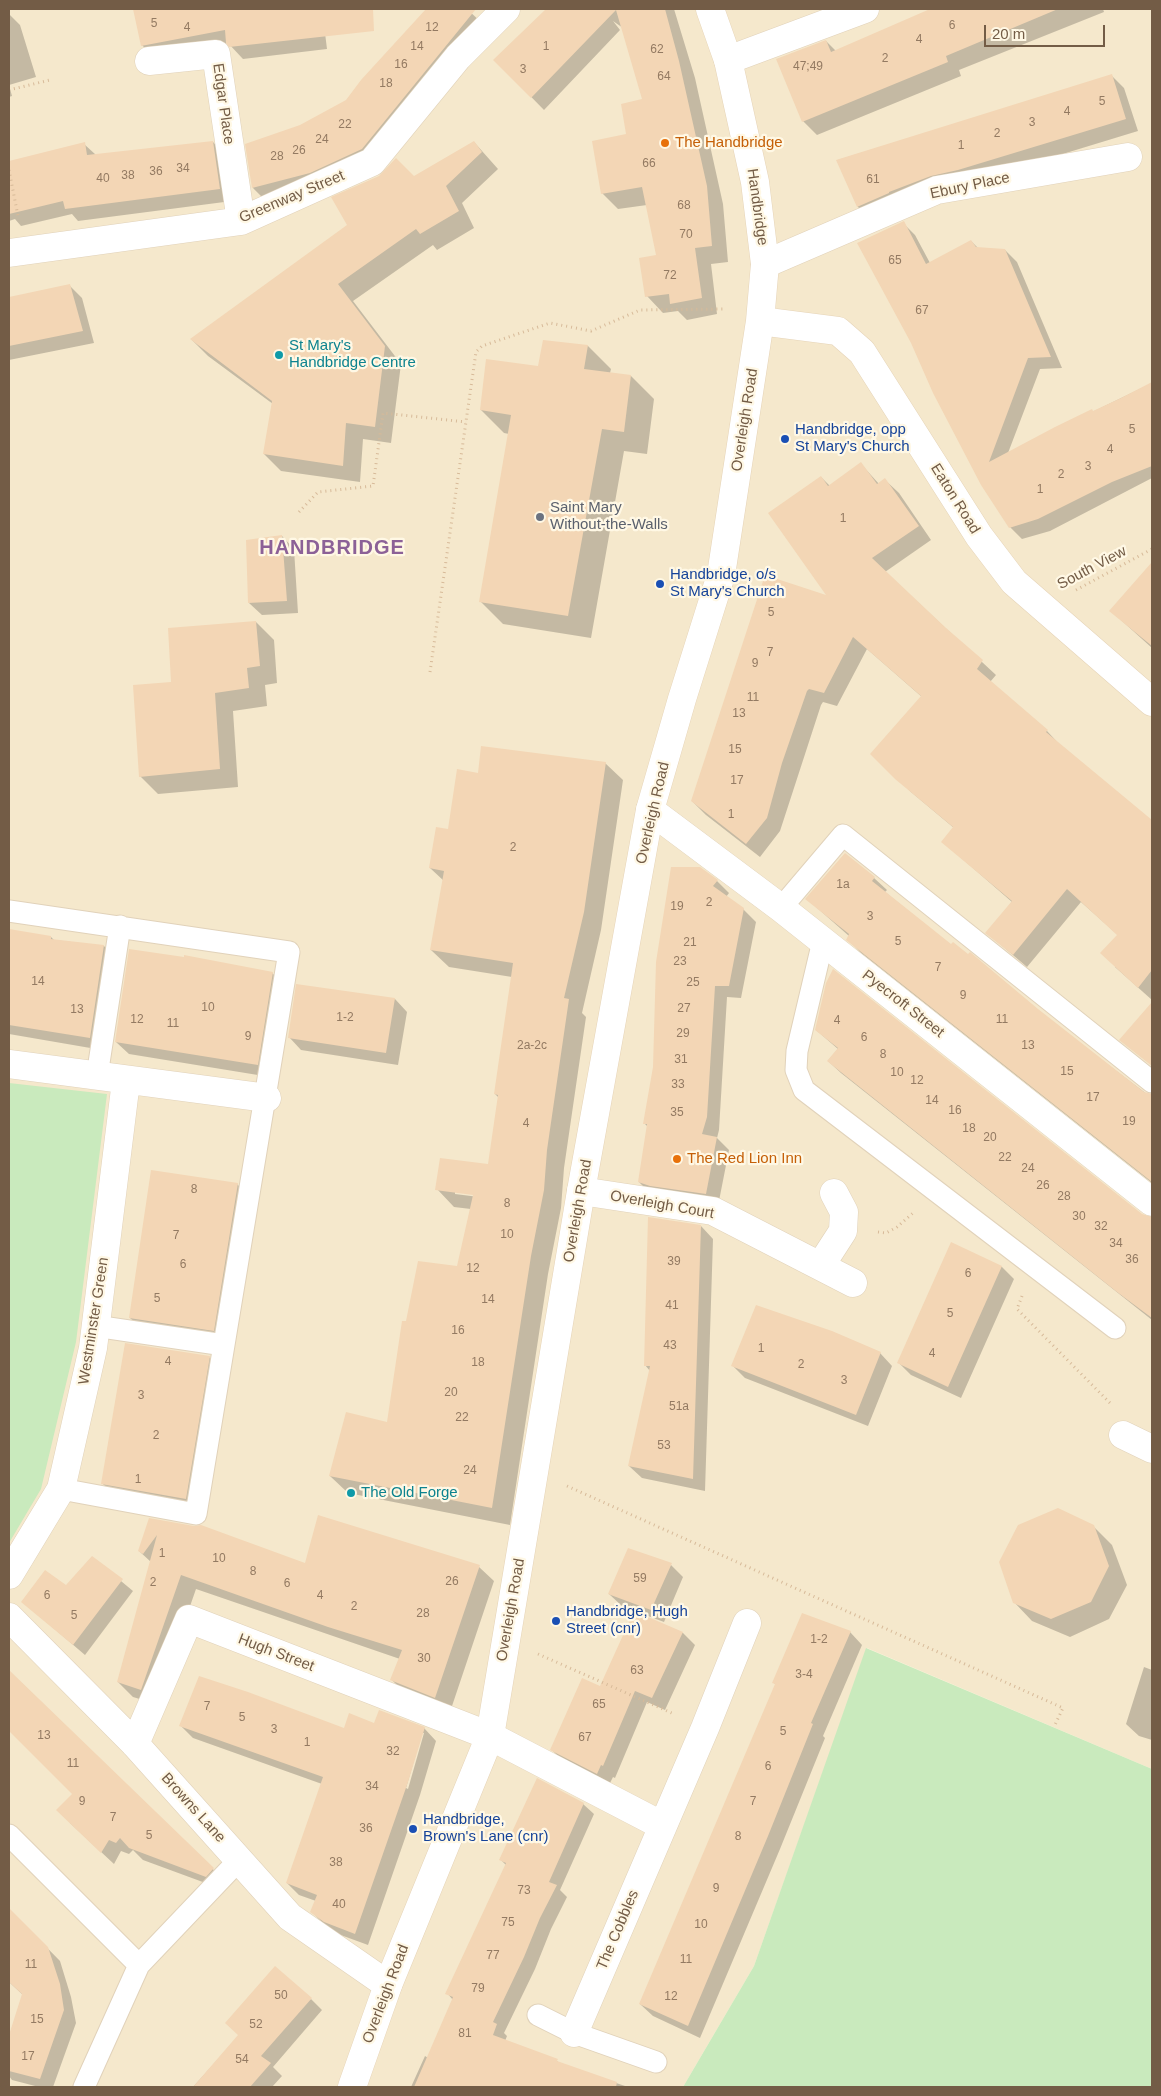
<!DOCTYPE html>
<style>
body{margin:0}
#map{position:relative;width:1161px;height:2096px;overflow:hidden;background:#fdf5de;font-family:Helvetica,sans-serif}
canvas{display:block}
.frame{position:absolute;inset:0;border:10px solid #735c46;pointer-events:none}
.scale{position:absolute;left:984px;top:25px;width:121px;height:22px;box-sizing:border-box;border:2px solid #735c46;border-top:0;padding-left:6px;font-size:15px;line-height:18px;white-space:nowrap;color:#735c46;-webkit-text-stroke:4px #fff8e5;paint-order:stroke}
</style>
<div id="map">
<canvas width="1161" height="2096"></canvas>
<div class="frame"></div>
<div class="scale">20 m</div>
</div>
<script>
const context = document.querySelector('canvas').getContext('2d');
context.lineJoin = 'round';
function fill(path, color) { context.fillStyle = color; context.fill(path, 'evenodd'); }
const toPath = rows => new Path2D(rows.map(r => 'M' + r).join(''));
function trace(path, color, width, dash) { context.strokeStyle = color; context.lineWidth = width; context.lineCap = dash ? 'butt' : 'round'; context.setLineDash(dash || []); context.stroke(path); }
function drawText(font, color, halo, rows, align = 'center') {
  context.font = font + ' Helvetica,sans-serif'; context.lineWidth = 4.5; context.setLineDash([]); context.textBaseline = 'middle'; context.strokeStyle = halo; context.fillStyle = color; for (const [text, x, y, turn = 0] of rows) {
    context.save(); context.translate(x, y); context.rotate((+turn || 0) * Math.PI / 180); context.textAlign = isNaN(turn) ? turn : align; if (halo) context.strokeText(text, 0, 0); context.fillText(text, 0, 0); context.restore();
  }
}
fill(toPath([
 [9,9,1152,9,1152,1769,867,1648,754,1966,683,2087,9,2087]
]), '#f5e8cc');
fill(toPath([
 [9,1083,107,1094,76,1342,41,1489,9,1543],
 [866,1648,1152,1769,1152,2087,683,2087,754,1966]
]), '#c9eabd');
fill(toPath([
 [135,9,322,9,327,49,243,59,228,43,154,58,142,45],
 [428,9,467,9,484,25,375,161,265,200,253,188,247,145,301,126,346,101,362,81],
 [548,9,604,9,610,16,608,9,674,9,695,78,723,204,728,262,711,264,717,314,687,320,678,311,663,313,647,296,657,256,647,205,618,209,602,193,643,100,623,28,613,21,620,30,544,110,495,60],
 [934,9,1103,9,1104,12,959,70,961,76,817,135,803,121,826,41,836,51],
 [9,14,20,25,36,77,9,85,12,96,9,97],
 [1112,76,1124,88,1138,131,971,182,870,219,858,207,838,160],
 [213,142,225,155,232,201,78,221,72,214,21,226,15,219,9,221,9,162,84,144,96,155],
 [474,142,498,169,462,203,474,228,437,250,433,245,353,301,401,364,391,443,363,439,360,482,281,471,264,454,273,404,208,356,192,340,414,178],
 [903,223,915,235,930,263,971,241,979,249,1005,250,1017,262,1062,368,1040,369,1008,453,1152,383,1152,478,1050,531,1022,539,1010,527],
 [69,285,82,298,94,343,9,360,9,298],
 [544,341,588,346,611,369,610,373,631,376,654,399,647,454,624,451,591,638,503,624,480,601,509,434,504,433,481,410,539,368],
 [861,464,879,484,885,480,899,493,931,540,885,572,996,675,990,682,1047,731,1060,745,1152,822,1152,1000,1115,967,1118,935,1081,902,1027,967,987,933,1012,902,943,842,954,828,911,792,872,754,922,697,867,649,837,706,823,702,821,705,780,831,760,857,706,815,692,801,829,598,821,477,830,486],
 [282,536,294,549,298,613,262,615,249,603],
 [1149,567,1152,570,1152,648,1111,611],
 [256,622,274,640,277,683,265,685,267,706,233,711,238,787,158,794,140,776,172,683],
 [605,763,623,780,601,930,582,1013,586,1017,564,1168,561,1208,548,1274,510,1525,348,1493,330,1476,388,1424,407,1323,458,1267,471,1209,454,1207,437,1189,489,1166,499,1098,495,1094,512,977,449,967,431,950,444,881,430,868,479,774],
 [455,1191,479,1195,479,1197,455,1194],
 [672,868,717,881,729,893,726,897,743,909,756,922,741,998,727,997,719,1130,717,1138,729,1150,718,1206,651,1194,639,1182,648,1127,644,1123,654,1068],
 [874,878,887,890,885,892,951,946,1152,1098,1152,1183,860,952,848,939,849,936,807,899],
 [9,933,51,937,54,940,104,946,116,959,102,1050,9,1034],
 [272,973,285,985,270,1077,129,1054,116,1042],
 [395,999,407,1012,398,1065,301,1050,289,1037],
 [816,1030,1142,1215,1152,1218,1152,1320,841,1073,828,1061,838,1049],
 [237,1184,250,1197,226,1342,143,1330,130,1318],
 [701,1226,713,1239,705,1491,642,1478,629,1466,650,1371,645,1365],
 [952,1244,1002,1267,1014,1279,961,1398,911,1375,899,1363],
 [880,1353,892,1366,868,1426,745,1378,733,1366],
 [209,1357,221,1369,198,1511,115,1496,102,1483],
 [150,1519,306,1565,479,1567,494,1581,450,1712,407,1695,392,1680,400,1659,196,1589,156,1704,133,1697,118,1682,151,1562,139,1551],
 [1093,1526,1112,1545,1127,1585,1109,1619,1070,1637,1032,1621,1014,1602],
 [92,1557,133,1591,85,1655,23,1602,66,1587],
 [671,1565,683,1577,664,1622,648,1616,647,1618,683,1633,695,1645,665,1710,647,1702,615,1778,613,1777,609,1785,564,1762,551,1749,601,1688,635,1611,622,1606,609,1594],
 [850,1632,862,1645,823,1736,825,1738,780,1849,700,2038,653,2016,640,2004,776,1685,774,1683],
 [1144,1667,1152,1670,1152,1740,1139,1736,1126,1724],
 [9,1671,225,1881,219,1888,143,1860,133,1850,129,1854,121,1851,114,1864,70,1823,74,1794,9,1730],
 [374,1724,424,1728,436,1741,420,1795,368,1945,338,1934,324,1924,312,1912,316,1901,299,1895,287,1883,322,1784,193,1738,181,1726,345,1730],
 [422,1733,424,1733,408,1789,406,1788],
 [583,1804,594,1814,560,1890,567,1897,551,1929,535,1969,504,2033,507,2036,505,2041,557,2061,560,2064,628,2087,411,2087,425,2056,428,2058,453,2000,447,1993,506,1865,500,1859],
 [9,1909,60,1961,71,1997,76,2023,53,2087,39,2087,12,2080,9,2076,9,2039,23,1995,9,1982],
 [311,1999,322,2010,273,2067,282,2076,272,2087,193,2087,239,2036]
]), '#0003');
fill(toPath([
 [133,9,373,9,374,31,229,47,226,43,225,30,141,46],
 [426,9,476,9,362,149,310,173,252,188,245,144,300,125,346,100,361,80],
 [546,9,665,9,679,61,707,186,712,246,695,248,702,298,670,304,669,294,645,297,639,258,656,255,642,187,601,194,592,141,626,134,621,104,642,99,616,10,531,98,493,60],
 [930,9,1058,9,946,56,948,62,802,122,776,59,826,40,831,52],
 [1112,74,1126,119,958,170,931,176,889,192,889,193,857,207,836,160],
 [213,141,220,189,65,209,63,201,9,214,9,161,85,142,87,155],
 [474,141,482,152,446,186,459,211,420,234,416,229,338,284,385,346,375,427,346,423,343,466,263,454,272,401,190,339,347,225,331,197,379,176,396,158,414,176],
 [904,221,926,264,971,240,976,247,1005,249,1051,357,1028,358,989,462,1055,427,1092,409,1093,411,1121,398,1152,382,1152,466,1112,482,1038,519,1009,528,981,485,933,393,911,343,857,243],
 [70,284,83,331,9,346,9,297],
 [543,340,588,345,584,369,631,375,624,432,602,429,568,616,479,602,511,415,480,410,486,359,538,366],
 [861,462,877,484,885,478,919,526,872,558,946,628,983,660,977,669,1048,730,1046,732,1152,820,1152,970,1138,988,1100,953,1117,935,1067,889,1013,955,985,933,1012,901,941,842,953,827,895,779,870,754,921,696,853,637,824,693,809,689,807,691,782,763,767,818,746,844,691,801,765,575,826,595,768,513,821,476,828,486],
 [282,535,287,601,248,603,246,540],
 [1152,562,1152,646,1109,611],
 [256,621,260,666,247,668,249,688,215,693,220,769,139,777,133,685,171,682,168,628],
 [481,746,606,762,584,912,564,998,569,999,547,1150,544,1190,531,1256,492,1508,329,1476,346,1412,387,1422,402,1321,406,1321,418,1261,457,1266,473,1195,435,1190,440,1158,488,1164,498,1095,494,1094,513,963,430,950,444,871,429,868,436,827,448,829,457,769,478,773],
 [845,853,875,877,872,881,951,944,953,942,968,954,970,952,1038,1009,1144,1092,1152,1094,1152,1182,846,940,849,934,805,899],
 [671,867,700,867,718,880,713,886,744,908,729,986,715,986,707,1117,702,1134,717,1137,706,1194,650,1186,638,1182,647,1124,643,1124,653,1067,656,962],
 [9,929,51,936,51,939,104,945,90,1038,9,1025],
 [129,949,184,957,184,955,273,972,258,1065,115,1042],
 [833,969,1142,1214,1152,1217,1152,1318,1117,1292,827,1061,838,1048,815,1030,826,983],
 [296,984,395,998,386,1053,288,1038],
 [1152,1002,1152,1066,1119,1040],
 [151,1170,238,1183,214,1331,129,1318],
 [648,1217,701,1225,693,1479,628,1466,650,1366,644,1366],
 [951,1242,1002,1266,948,1387,897,1363],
 [756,1305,832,1331,881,1352,856,1415,731,1366],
 [125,1343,210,1356,186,1499,101,1484],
 [1058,1508,1094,1525,1109,1566,1091,1602,1051,1619,1013,1603,999,1562,1018,1525],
 [318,1515,480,1565,435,1698,390,1680,402,1650,328,1627,181,1575,141,1690,117,1682,157,1535,143,1554,138,1551,149,1518,194,1526,201,1525,305,1563],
 [628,1548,672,1563,651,1610,608,1594],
 [92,1556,123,1579,73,1645,21,1602,45,1570,66,1585],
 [634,1611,683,1632,652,1698,635,1691,603,1766,601,1765,597,1774,550,1750,582,1678,600,1686],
 [802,1613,851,1631,811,1723,813,1724,768,1836,688,2026,639,2004,775,1684,772,1683],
 [9,1670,214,1868,206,1877,129,1848,120,1838,116,1843,109,1840,101,1853,56,1810,72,1794,9,1731],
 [199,1676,248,1692,344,1728,349,1713,374,1723,379,1710,425,1727,408,1782,355,1934,324,1922,310,1912,317,1895,286,1883,323,1777,179,1726],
 [537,1778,584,1803,549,1882,557,1885,540,1918,524,1957,493,2022,497,2024,493,2035,558,2059,557,2061,617,2082,616,2087,414,2087,453,1997,445,1994,506,1863,499,1860],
 [9,1908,48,1947,60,1984,64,2010,40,2079,9,2071,9,2035,22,1994,9,1982],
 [275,1966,312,1998,261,2056,271,2063,250,2087,193,2087,238,2035,225,2023]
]), '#f3d6b5');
const lane = toPath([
 [781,908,843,835,1152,1082],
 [9,911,289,952,196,1514,61,1489],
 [823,941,797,1051,796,1070,804,1090,1115,1328],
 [97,1076,120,926],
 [95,1326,224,1345],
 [9,1835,139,1965],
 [538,2015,574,2033,656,2062],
 [84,2087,139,1965,239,1860]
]);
const street = toPath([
 [728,60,865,9],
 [149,61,216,54,241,221],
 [9,253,241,221,372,162,458,57,506,9],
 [765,264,937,190,1128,157],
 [650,810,781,908,1152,1202],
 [9,1064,267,1098],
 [581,1191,713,1211,853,1283],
 [821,1265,843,1231,844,1212,834,1193],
 [1123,1435,1152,1449],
 [9,1575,61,1489,93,1348,126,1081],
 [9,1617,135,1744,290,1917,388,1985],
 [135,1744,189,1619,490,1736,663,1826],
 [574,2033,705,1728,747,1623]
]);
const secondary = toPath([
 [760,321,838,331,862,352,979,536,1014,582,1152,702],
 [352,2087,388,1985,490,1736,581,1191,650,810,682,699,721,575,760,321,765,264,755,182,728,60,710,9]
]);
trace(lane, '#e1d2ba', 23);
trace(street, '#e1d2ba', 29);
trace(secondary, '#e6d4b8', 29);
trace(toPath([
 [9,90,50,80],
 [9,170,18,216],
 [299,512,318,492,373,486,383,413,466,422],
 [1076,590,1152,549],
 [430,672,476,352,482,346,550,323,591,331,640,310,726,309],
 [878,1232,886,1233,897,1227,913,1213],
 [1022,1296,1017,1309,1110,1403],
 [567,1486,1063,1708,1054,1727],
 [538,1654,674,1714]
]), '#d7ba99', 3, [1, 4]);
trace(lane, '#fff', 21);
trace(street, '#fff', 28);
trace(secondary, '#fff', 28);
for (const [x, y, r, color] of [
 [665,143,5,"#e8710a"],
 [279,355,5,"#0f9aa8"],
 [785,439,5,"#1a4fb4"],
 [540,517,5,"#6b7280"],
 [660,584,5,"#1a4fb4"],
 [677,1159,5,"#e8710a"],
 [351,1493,5,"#0f9aa8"],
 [556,1621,5,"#1a4fb4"],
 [413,1829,5,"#1a4fb4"]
]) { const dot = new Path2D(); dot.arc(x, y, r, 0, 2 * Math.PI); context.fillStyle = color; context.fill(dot); trace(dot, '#fff8e5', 2); }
drawText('12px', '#937a62', null, [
 ["5",154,24],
 ["6",952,26],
 ["4",187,28],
 ["12",432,28],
 ["4",919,40],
 ["14",417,47],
 ["1",546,47],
 ["62",657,50],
 ["2",885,59],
 ["16",401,65],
 ["47;49",808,67],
 ["3",523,70],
 ["64",664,77],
 ["18",386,84],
 ["5",1102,102],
 ["4",1067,112],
 ["3",1032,123],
 ["22",345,125],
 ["2",997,134],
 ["24",322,140],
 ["1",961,146],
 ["26",299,151],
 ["28",277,157],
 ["66",649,164],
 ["34",183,169],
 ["36",156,172],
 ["38",128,176],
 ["40",103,179],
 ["61",873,180],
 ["68",684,206],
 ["70",686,235],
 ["65",895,261],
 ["72",670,276],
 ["67",922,311],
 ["5",1132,430],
 ["4",1110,450],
 ["3",1088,467],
 ["2",1061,475],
 ["1",1040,490],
 ["1",843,519],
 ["5",771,613],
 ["7",770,653],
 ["9",755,664],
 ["11",753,698],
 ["13",739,714],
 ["15",735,750],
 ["17",737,781],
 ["1",731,815],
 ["2",513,848],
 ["1a",843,885],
 ["2",709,903],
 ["19",677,907],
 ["3",870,917],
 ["5",898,942],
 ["21",690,943],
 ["23",680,962],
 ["7",938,968],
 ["14",38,982],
 ["25",693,983],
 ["9",963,996],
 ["10",208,1008],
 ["27",684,1009],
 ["13",77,1010],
 ["1-2",345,1018],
 ["12",137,1020],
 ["11",1002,1020],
 ["4",837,1021],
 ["11",173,1024],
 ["29",683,1034],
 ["9",248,1037],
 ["6",864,1038],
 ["2a-2c",532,1046],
 ["13",1028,1046],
 ["8",883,1055],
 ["31",681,1060],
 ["15",1067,1072],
 ["10",897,1073],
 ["12",917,1081],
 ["33",678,1085],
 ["17",1093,1098],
 ["14",932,1101],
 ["16",955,1111],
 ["35",677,1113],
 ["19",1129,1122],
 ["4",526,1124],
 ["18",969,1129],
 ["20",990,1138],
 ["22",1005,1158],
 ["24",1028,1169],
 ["26",1043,1186],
 ["8",194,1190],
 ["28",1064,1197],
 ["8",507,1204],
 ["30",1079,1217],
 ["32",1101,1227],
 ["10",507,1235],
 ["7",176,1236],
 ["34",1116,1244],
 ["36",1132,1260],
 ["39",674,1262],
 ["6",183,1265],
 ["12",473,1269],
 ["6",968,1274],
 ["5",157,1299],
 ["14",488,1300],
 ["41",672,1306],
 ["5",950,1314],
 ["16",458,1331],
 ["43",670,1346],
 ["1",761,1349],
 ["4",932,1354],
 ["4",168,1362],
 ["18",478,1363],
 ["2",801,1365],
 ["3",844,1381],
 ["20",451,1393],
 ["3",141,1396],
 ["51a",679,1407],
 ["22",462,1418],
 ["2",156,1436],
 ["53",664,1446],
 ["24",470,1471],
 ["1",138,1480],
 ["1",162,1554],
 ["10",219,1559],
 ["8",253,1572],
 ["59",640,1579],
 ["26",452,1582],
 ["2",153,1583],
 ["6",287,1584],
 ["6",47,1596],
 ["4",320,1596],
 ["2",354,1607],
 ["28",423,1614],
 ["5",74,1616],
 ["1-2",819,1640],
 ["30",424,1659],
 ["63",637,1671],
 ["3-4",804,1675],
 ["65",599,1705],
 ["7",207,1707],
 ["5",242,1718],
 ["3",274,1730],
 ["5",783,1732],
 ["13",44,1736],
 ["67",585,1738],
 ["1",307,1743],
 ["32",393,1752],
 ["11",73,1764],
 ["6",768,1767],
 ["34",372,1787],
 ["9",82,1802],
 ["7",753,1802],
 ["7",113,1818],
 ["36",366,1829],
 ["5",149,1836],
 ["8",738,1837],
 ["38",336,1863],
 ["9",716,1889],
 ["73",524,1891],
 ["40",339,1905],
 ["75",508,1923],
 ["10",701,1925],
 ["77",493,1956],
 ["11",686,1960],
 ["11",31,1965],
 ["79",478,1989],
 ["50",281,1996],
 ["12",671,1997],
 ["15",37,2020],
 ["52",256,2025],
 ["81",465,2034],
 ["17",28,2057],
 ["54",242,2060]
]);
drawText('15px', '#735c46', '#fff8e5', [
 ["Edgar Place",223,104,82],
 ["Ebury Place",970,186,-12],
 ["Greenway Street",292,197,-23],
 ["Handbridge",757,207,82],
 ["Overleigh Road",745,420,-81],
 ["Eaton Road",955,499,58],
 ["South View",1092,568,-28],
 ["Overleigh Road",653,813,-77],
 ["Pyecroft Street",903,1004,38],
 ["Overleigh Court",662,1205,10],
 ["Overleigh Road",578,1211,-80],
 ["Westminster Green",94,1321,-81],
 ["Overleigh Road",511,1610,-80],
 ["Hugh Street",276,1653,21],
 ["Browns Lane",193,1808,48],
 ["The Cobbles",618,1930,-67],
 ["Overleigh Road",386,1994,-69]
]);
drawText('15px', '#c56008', '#fff8e5', [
 ["The Handbridge",675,143],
 ["The Red Lion Inn",687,1159]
], 'left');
drawText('15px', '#0d838f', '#fff8e5', [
 ["St Mary's",289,346],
 ["Handbridge Centre",289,363],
 ["The Old Forge",361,1493]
], 'left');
drawText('15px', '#164399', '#fff8e5', [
 ["Handbridge, opp",795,430],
 ["St Mary's Church",795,447],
 ["Handbridge, o/s",670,575],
 ["St Mary's Church",670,592],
 ["Handbridge, Hugh",566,1612],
 ["Street (cnr)",566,1629],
 ["Handbridge,",423,1820],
 ["Brown's Lane (cnr)",423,1837]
], 'left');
drawText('15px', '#5b616d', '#fff8e5', [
 ["Saint Mary",550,508],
 ["Without-the-Walls",550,525]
], 'left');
context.letterSpacing = '1px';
drawText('bold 20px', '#8c6197', '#fff8e5', [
 ["HANDBRIDGE",332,548]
]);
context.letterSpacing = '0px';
</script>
